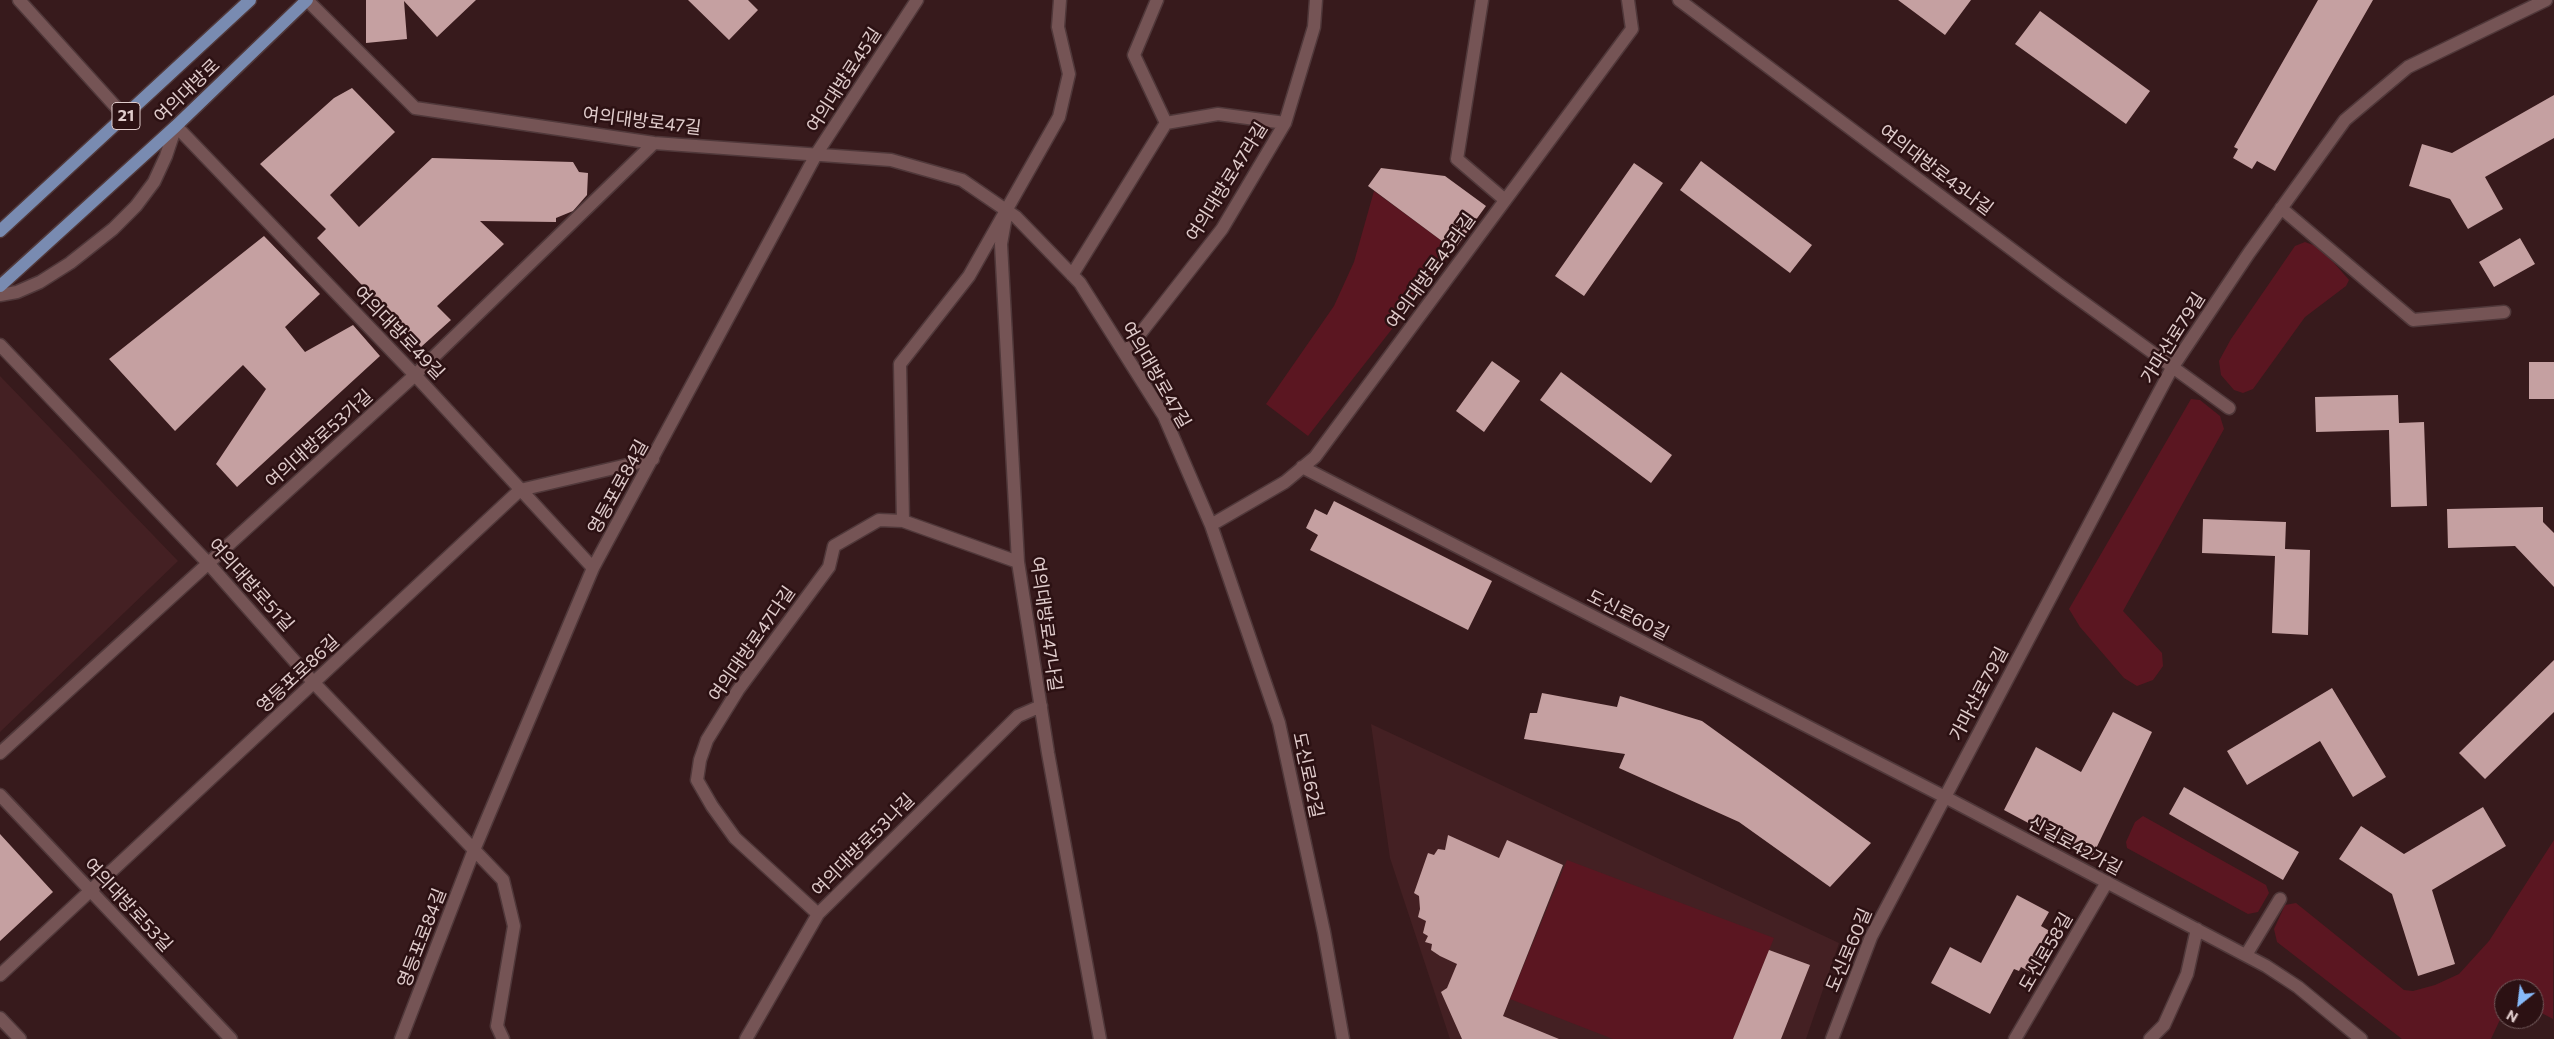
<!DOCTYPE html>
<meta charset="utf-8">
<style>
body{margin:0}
#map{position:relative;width:2554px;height:1039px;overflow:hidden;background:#371a1c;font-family:Commissioner,sans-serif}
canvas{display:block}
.north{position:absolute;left:2494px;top:979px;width:50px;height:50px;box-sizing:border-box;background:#2c1113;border:1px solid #745c5d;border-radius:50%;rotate:209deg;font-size:14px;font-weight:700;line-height:20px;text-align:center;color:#e0cccc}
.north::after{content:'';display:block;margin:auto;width:18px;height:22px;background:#87bbfb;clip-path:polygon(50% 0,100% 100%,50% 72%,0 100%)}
</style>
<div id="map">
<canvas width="2554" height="1039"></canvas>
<div class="north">N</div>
</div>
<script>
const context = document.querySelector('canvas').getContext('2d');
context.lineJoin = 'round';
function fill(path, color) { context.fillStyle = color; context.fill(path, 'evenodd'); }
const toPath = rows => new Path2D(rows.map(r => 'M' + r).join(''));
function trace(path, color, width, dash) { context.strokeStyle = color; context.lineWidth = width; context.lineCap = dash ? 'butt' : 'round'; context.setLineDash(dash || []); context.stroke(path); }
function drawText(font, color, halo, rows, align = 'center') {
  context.font = font + ' Commissioner,"Noto Sans KR",sans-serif'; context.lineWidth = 5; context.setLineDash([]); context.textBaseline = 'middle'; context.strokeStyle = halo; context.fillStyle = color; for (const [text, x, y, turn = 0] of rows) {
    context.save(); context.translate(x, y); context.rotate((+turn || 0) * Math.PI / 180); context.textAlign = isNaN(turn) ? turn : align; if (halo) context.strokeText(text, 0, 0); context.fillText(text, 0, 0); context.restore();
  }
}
fill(toPath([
 [0,376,178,561,0,732],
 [1371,724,1839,943,1806,1039,1450,1039,1390,858]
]), '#442023');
fill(toPath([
 [1374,191,1454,250,1308,436,1266,404,1334,306,1354,262],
 [2305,242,2321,248,2349,280,2346,286,2305,317,2253,389,2243,393,2234,390,2221,375,2219,361,2231,339,2295,246],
 [2191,399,2200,400,2220,416,2224,429,2123,611,2162,653,2163,666,2153,680,2137,686,2124,678,2080,627,2069,609],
 [2143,816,2266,885,2269,893,2258,912,2248,914,2127,848,2126,842,2135,822],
 [2554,840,2553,1019,2534,1009,2534,989,2504,989,2504,1011,2491,1039,2402,1039,2277,942,2274,929,2285,905,2296,903,2404,990,2413,991,2435,985,2459,974,2489,941],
 [1567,860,1774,938,1733,1039,1613,1039,1510,999]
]), '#5b1621');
fill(toPath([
 [366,0,476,0,437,37,404,1,407,39,366,43],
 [688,0,748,0,758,10,729,40],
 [1898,0,1971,0,1945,35],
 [2318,0,2373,0,2275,171,2257,161,2252,169,2233,158,2238,149,2234,147],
 [2040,11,2150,91,2126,124,2015,44],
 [352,88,395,132,330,195,359,227,432,158,573,162,579,172,588,173,587,195,573,211,556,218,556,222,480,221,504,244,437,306,451,320,421,347,317,238,326,229,260,164,334,98],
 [2554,95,2554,138,2485,177,2503,209,2468,229,2450,199,2409,186,2422,144,2452,153],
 [1701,161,1812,245,1790,273,1680,190],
 [1634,163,1663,183,1584,296,1555,276],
 [1381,168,1445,176,1486,206,1454,250,1368,186],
 [264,236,320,294,285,327,305,352,353,325,380,356,237,487,216,464,266,389,243,365,175,431,109,359],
 [2520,238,2535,264,2494,287,2479,262],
 [1492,361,1520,381,1484,432,1456,411],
 [2529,362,2554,362,2554,399,2529,399],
 [1561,372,1672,455,1651,483,1540,400],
 [2398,395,2399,423,2424,422,2427,506,2391,507,2389,430,2316,432,2315,397],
 [1334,501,1492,581,1468,630,1310,550,1318,535,1306,528,1315,509,1327,515],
 [2543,507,2543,522,2554,533,2554,587,2515,546,2448,548,2447,509],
 [2203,519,2286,522,2285,549,2310,550,2308,635,2272,633,2275,556,2202,553],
 [2554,660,2554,712,2485,779,2459,753],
 [2332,688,2386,777,2353,797,2320,741,2247,785,2227,751],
 [1542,693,1617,707,1620,696,1702,721,1871,843,1830,887,1739,822,1619,768,1625,754,1524,739,1530,713,1537,713],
 [2113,712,2152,732,2092,857,2004,810,2036,747,2081,772],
 [2184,787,2299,852,2283,880,2169,814],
 [2483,807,2506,846,2432,890,2455,964,2418,976,2392,894,2339,859,2361,826,2404,854],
 [0,834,53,892,0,941],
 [1448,835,1499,858,1507,840,1563,865,1503,1016,1559,1039,1462,1039,1441,992,1447,988,1457,964,1440,956,1431,950,1432,944,1425,942,1428,936,1423,933,1426,921,1418,917,1420,909,1419,896,1414,893,1428,853,1434,855,1438,849,1445,850],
 [2017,895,2049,912,2041,926,2053,933,2032,973,2021,967,2019,971,2014,969,1990,1014,1931,983,1950,947,1981,963],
 [1769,950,1810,965,1781,1039,1733,1039]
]), '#c5a0a1');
const minor = toPath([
 [19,0,125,117],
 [307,0,415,108,654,143,891,160,962,180,1016,217,1080,283,1164,416,1211,525,1279,723,1324,932,1343,1039],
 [1157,0,1134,55,1166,123],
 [1482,0,1457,159,1505,200],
 [1679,0,2058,284,2229,408],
 [1166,123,1218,114,1285,123],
 [2281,208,2413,320,2504,312],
 [1007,210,1001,244,1018,562,1048,753,1100,1039],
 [1072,275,1166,123],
 [0,295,17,292,40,282,70,263,113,229,136,206,154,182,166,156,176,126,415,375,593,568],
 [0,345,208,563,314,683,503,880,514,926,497,1026,503,1039],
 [1125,353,1222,229,1285,123,1314,27,1316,0],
 [1302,467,1945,797,2266,966,2298,987,2361,1039],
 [903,521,900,364,969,276,1059,117,1069,74,1058,27,1060,0],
 [1211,525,1285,482,1315,457,1632,29,1628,0],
 [0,753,415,375,654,143],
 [0,795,231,1039],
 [818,914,735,838,712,806,697,780,700,760,707,740,738,690,829,567,834,546,879,520,903,521,1018,562],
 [2246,955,2280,899],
 [0,975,520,490,653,459],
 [0,1018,20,1039],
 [401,1039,474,850,593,568,817,153,917,0],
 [746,1039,818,914,1018,716,1041,706],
 [1832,1039,1871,937,2148,413,2172,368,2249,253,2345,120,2408,67,2546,0],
 [2015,1039,2107,882],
 [2150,1039,2164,1025,2187,974,2197,929]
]);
const major = toPath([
 [0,231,250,0],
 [0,286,176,126,307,0]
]);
trace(minor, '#50383a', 15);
trace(major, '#50383a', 15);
trace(minor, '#755455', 12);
trace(major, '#798bb1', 12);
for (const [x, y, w] of [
 [126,116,28]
]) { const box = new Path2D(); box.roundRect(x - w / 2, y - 13.5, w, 27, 4); context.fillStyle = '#2c1113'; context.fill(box); trace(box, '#e0cccc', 1); }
drawText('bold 16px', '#e0cccc', null, [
 ["21",126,116]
]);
drawText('18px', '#e0cccc', '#2c1113', [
 ["여의대방로45길",844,80,-57],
 ["여의대방로",187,91,-44],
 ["여의대방로47길",642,121,7],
 ["여의대방로43나길",1936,170,37],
 ["여의대방로47라길",1227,182,-58],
 ["여의대방로43라길",1431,271,-54],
 ["여의대방로49길",399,333,46],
 ["가마산로79길",2173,338,-58],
 ["여의대방로47길",1156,375,60],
 ["여의대방로53가길",319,439,-42],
 ["영등포로84길",618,487,-61],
 ["여의대방로51길",251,585,48],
 ["도신로60길",1628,615,27],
 ["여의대방로47나길",1046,624,82],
 ["여의대방로47다길",752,644,-55],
 ["영등포로86길",298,674,-43],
 ["가마산로79길",1979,694,-62],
 ["도신로62길",1308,775,78],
 ["여의대방로53나길",863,845,-45],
 ["신길로42가길",2075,846,28],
 ["여의대방로53길",128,905,47],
 ["영등포로84길",422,938,-69],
 ["도신로60길",1849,950,-67],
 ["도신로58길",2046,952,-60]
]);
</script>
